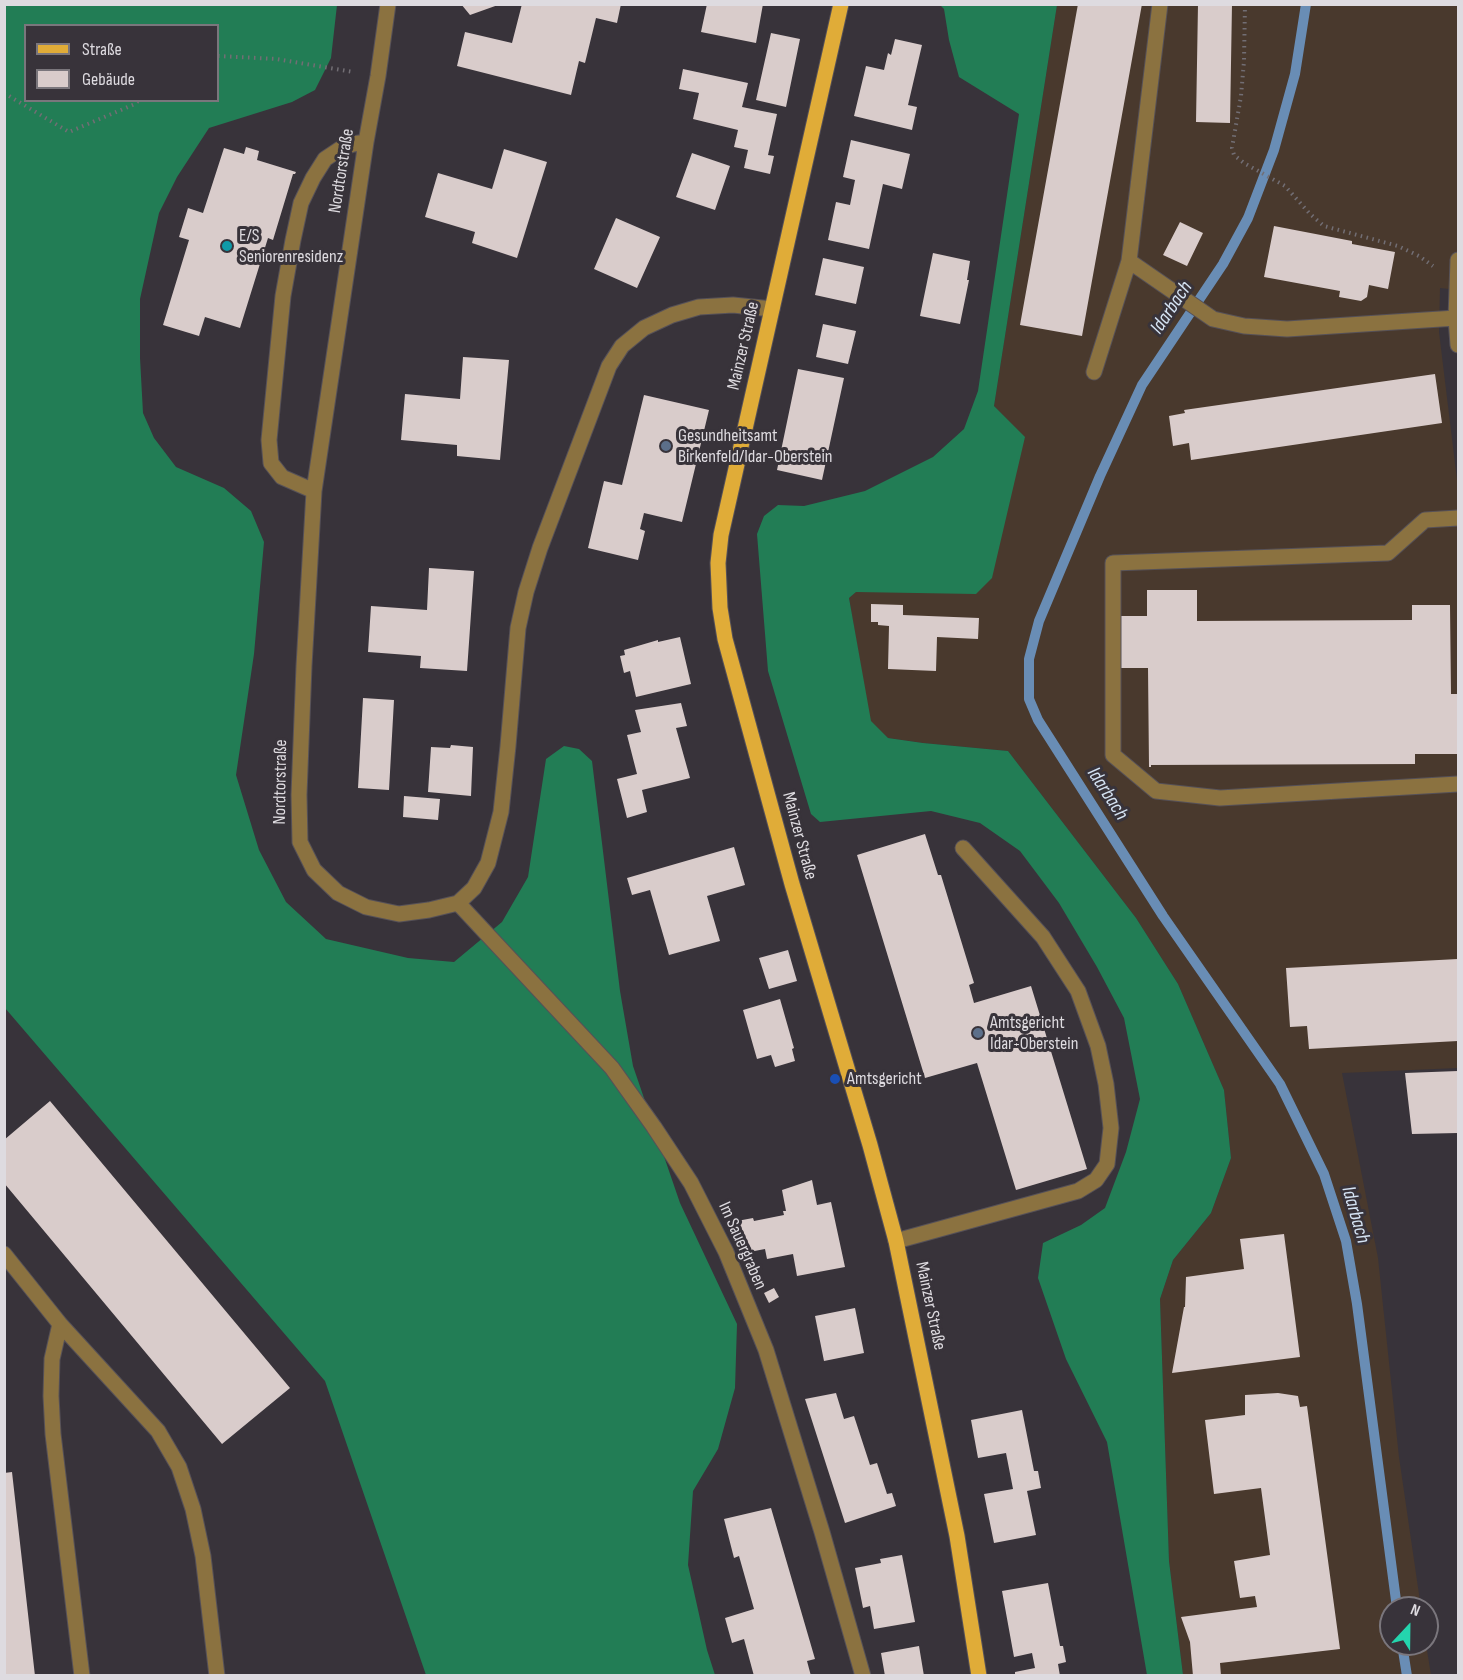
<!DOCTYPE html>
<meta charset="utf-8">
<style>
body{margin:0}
#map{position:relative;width:1463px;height:1680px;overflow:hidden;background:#38333a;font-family:"Sofia Sans Condensed",sans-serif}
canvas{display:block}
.frame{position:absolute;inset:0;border:6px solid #dedbe0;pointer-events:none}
.legend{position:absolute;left:24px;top:24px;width:195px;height:78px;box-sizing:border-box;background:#38333a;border:2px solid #7a767c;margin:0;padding:8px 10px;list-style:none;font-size:18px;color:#dedbe0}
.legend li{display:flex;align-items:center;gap:12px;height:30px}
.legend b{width:30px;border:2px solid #7a767c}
.north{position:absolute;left:1379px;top:1596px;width:60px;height:60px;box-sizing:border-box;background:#38333a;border:2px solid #7a767c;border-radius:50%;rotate:22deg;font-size:16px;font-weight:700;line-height:24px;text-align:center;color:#dedbe0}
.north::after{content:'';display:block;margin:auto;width:21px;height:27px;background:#24d5ae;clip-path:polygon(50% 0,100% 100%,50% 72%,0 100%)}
</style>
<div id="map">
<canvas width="1463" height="1680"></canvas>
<div class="frame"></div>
<ul class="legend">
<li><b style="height:8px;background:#e0ac38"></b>Straße</li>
<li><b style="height:16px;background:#d9cccb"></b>Gebäude</li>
</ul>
<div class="north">N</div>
</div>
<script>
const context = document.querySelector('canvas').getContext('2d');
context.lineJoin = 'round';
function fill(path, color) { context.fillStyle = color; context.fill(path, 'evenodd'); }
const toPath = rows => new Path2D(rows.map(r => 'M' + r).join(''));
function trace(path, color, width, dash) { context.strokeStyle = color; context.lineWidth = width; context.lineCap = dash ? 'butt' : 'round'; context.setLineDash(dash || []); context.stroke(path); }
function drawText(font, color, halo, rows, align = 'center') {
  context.font = font + ' "Sofia Sans Condensed",sans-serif'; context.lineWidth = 6; context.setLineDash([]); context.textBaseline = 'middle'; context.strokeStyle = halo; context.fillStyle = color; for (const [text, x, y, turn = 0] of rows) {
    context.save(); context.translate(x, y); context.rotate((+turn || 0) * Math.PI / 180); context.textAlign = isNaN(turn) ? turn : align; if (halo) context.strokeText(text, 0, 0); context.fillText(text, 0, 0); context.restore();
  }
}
fill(toPath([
 [1057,5,1458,5,1458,290,1440,288,1439,332,1458,488,1458,1068,1342,1073,1378,1258,1399,1457,1421,1608,1391,1608,1391,1644,1426,1644,1431,1675,1183,1675,1169,1561,1160,1299,1173,1260,1211,1213,1231,1158,1224,1090,1178,984,1136,918,1008,751,923,743,888,738,870,721,849,598,1025,438,994,406]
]), '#49392d');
fill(toPath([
 [4,5,337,5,331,58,315,90,292,102,209,128,177,177,159,213,140,299,140,358,143,413,154,438,176,467,224,488,251,511,264,542,254,654,236,775,259,850,286,902,326,939,408,958,454,962,502,922,528,877,546,759,564,746,579,749,592,761,620,991,633,1066,680,1203,737,1324,735,1388,718,1449,693,1491,688,1565,707,1650,715,1675,426,1675,325,1381,5,1008],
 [26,26,218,26,218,100,26,100],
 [940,5,1057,5,994,406,1025,437,992,578,976,594,856,592,849,598,871,721,888,738,923,743,1008,751,1136,918,1178,984,1224,1090,1231,1158,1211,1213,1173,1260,1160,1299,1169,1561,1183,1675,1147,1675,1107,1442,1066,1359,1038,1278,1043,1243,1081,1225,1105,1208,1126,1152,1140,1099,1124,1018,1097,967,1059,903,1020,851,980,823,931,811,820,822,811,814,768,671,757,534,764,516,778,505,804,506,865,491,933,457,964,429,978,391,1019,114,959,77,949,40,944,9]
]), '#227d55');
trace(toPath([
 [1306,4,1295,74,1274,150,1248,218,1223,264,1142,385,1100,476,1039,621,1029,659,1029,699,1038,720,1163,916,1280,1084,1324,1174,1346,1241,1357,1304,1397,1608],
 [1402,1644,1407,1676]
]), '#698db5', 10);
fill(toPath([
 [461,4,498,4,498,5,470,15],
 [522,4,621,4,617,23,596,18,585,63,579,61,571,95,457,66,465,32,512,43],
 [707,4,763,4,756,43,701,32],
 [1078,4,1142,4,1082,336,1020,325],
 [1198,4,1232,4,1230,123,1196,122],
 [771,33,800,39,786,107,756,100],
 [895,39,922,45,908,105,917,107,912,130,854,116,866,66,884,70,888,53,891,55],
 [683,69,748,83,742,107,777,114,768,155,774,156,770,174,744,168,748,150,734,147,738,130,693,119,699,93,679,89],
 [851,140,910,154,902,189,883,184,869,249,828,240,836,202,850,205,855,180,843,177],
 [246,147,259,151,257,160,296,172,295,174,293,174,273,240,268,238,240,328,205,317,199,336,163,325,189,240,179,237,188,208,203,213,224,148,244,154],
 [504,149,547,162,517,258,472,243,475,232,425,217,438,173,492,189],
 [692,153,730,166,715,210,676,197],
 [616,218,660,237,637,288,594,269],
 [1180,222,1203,233,1187,266,1163,255],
 [1274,226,1352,241,1352,244,1395,252,1388,289,1369,285,1367,297,1361,301,1339,297,1340,291,1264,277],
 [933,253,970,261,967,280,969,280,960,324,920,316],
 [823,258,864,267,856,304,815,295],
 [823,324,856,331,848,364,816,357],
 [463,357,509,360,500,460,457,456,457,445,401,440,405,394,460,399],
 [798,369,844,378,822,480,777,470],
 [1435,374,1442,423,1191,460,1189,443,1173,446,1169,416,1185,413,1184,410],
 [644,395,709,410,682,522,644,513,640,529,645,531,638,560,588,548,604,481,622,485],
 [429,568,474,571,467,671,420,668,421,656,368,652,371,606,427,610],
 [1147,590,1197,590,1197,621,1412,620,1412,605,1450,605,1451,694,1458,694,1458,754,1415,754,1415,764,1151,765,1151,767,1149,767,1148,668,1117,668,1116,616,1147,616],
 [871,604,903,605,903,615,979,618,978,639,937,637,936,671,888,669,889,626,878,625,878,622,871,622],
 [680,637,691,684,636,697,630,671,624,673,620,656,625,655,624,650,658,640,658,642],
 [363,698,394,700,389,790,358,788],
 [681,703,687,726,676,728,690,778,642,790,647,812,627,818,617,779,637,774,627,735,641,732,635,710],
 [451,745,473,747,471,796,428,792,431,747,450,748],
 [404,796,440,799,438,820,403,817],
 [925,834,938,875,941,875,974,983,969,985,974,1003,1031,986,1087,1169,1016,1190,977,1063,925,1078,857,855],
 [734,847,745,885,707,896,720,941,669,955,650,890,632,895,627,878],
 [788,950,797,981,769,989,759,958],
 [1458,959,1458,1041,1309,1049,1307,1026,1290,1027,1286,968],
 [780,999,794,1048,792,1049,795,1061,775,1067,771,1055,757,1059,743,1010],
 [1458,1071,1458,1133,1412,1134,1405,1073],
 [50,1101,290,1388,222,1444,4,1183,4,1140],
 [812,1180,817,1205,831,1202,845,1267,797,1276,793,1254,767,1259,765,1249,744,1253,737,1221,753,1218,754,1221,784,1215,783,1211,786,1211,782,1190],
 [1284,1234,1300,1357,1172,1373,1184,1307,1185,1307,1186,1277,1244,1269,1240,1239],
 [774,1288,779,1297,769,1303,764,1293],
 [855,1308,864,1353,824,1361,815,1316],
 [836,1393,844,1419,854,1416,870,1465,877,1463,887,1494,892,1493,896,1506,845,1523,805,1399],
 [1278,1393,1298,1396,1300,1407,1307,1406,1340,1649,1220,1663,1221,1676,1193,1676,1190,1642,1181,1617,1257,1607,1255,1596,1240,1598,1234,1561,1270,1555,1261,1488,1214,1494,1205,1420,1245,1415,1245,1395],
 [1022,1410,1034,1471,1038,1471,1041,1488,1027,1491,1036,1535,994,1543,984,1494,1013,1489,1006,1453,978,1458,971,1420],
 [12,1472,35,1676,4,1676,4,1473],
 [771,1508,815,1659,807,1661,811,1676,754,1676,744,1639,732,1643,725,1618,754,1609,739,1556,734,1558,724,1519],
 [902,1555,915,1622,874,1629,870,1606,863,1608,855,1568,881,1563,880,1559],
 [1048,1583,1060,1646,1063,1646,1066,1662,1058,1664,1060,1676,1015,1676,1015,1672,1035,1668,1032,1653,1014,1657,1002,1591],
 [919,1646,924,1676,885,1676,881,1653]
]), '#d9cccb');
const minor = toPath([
 [388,4,378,76,366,142,314,491,304,666,299,795,300,842,314,870,338,893,366,907,399,914,429,910,458,903,474,888,488,863,501,812,508,746,518,628,526,592,540,548,609,366,622,346,644,328,672,315,699,307,733,305,772,309],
 [1458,260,1456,318,1458,345],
 [1129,261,1213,319,1244,326,1287,329,1456,318],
 [1094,372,1129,261,1160,4],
 [314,491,282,477,271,463,269,440,283,296,293,240,301,203,313,178,325,159,340,149,353,144,366,142],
 [1458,518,1425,520,1388,553,1113,563,1113,755,1156,791,1220,798,1458,784],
 [458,903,612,1068,654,1127,691,1183,726,1252,766,1350,822,1532,863,1676],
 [896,1241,1078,1191,1096,1180,1107,1164,1111,1128,1106,1084,1098,1046,1078,991,1043,937,963,848],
 [4,1254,60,1324,158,1431,179,1467,193,1509,203,1556,217,1676],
 [60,1324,52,1359,51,1396,53,1434,82,1676]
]);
const major = toPath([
 [841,4,721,535,718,563,720,608,725,639,792,884,870,1145,896,1241,957,1536,979,1676]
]);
trace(minor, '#565158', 17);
trace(major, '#565158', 17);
trace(toPath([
 [1245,4,1244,61,1241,96,1232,148,1234,155,1244,163,1285,186,1310,214,1324,226,1398,246,1419,256,1433,266],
 [218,56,277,59,353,72],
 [4,93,69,132,135,104,139,100]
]), '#726e74', 4, [1.5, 4.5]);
trace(minor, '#8b7240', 15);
trace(major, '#e0ac38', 15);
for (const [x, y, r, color] of [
 [227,246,6,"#0f9aa8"],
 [666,446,6,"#5c6f8a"],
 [978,1033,6,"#5c6f8a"],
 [835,1079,6,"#1a4fb4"]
]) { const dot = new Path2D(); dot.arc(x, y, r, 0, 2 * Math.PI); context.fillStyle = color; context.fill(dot); trace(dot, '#38333a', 2); }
drawText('18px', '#dedbe0', '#38333a', [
 ["Nordtorstraße",342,171,-81],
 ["Mainzer Straße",744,346,-77],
 ["Nordtorstraße",281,782,-89],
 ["Mainzer Straße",799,836,75],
 ["Im Sauergraben",742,1246,66],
 ["Mainzer Straße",930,1306,78]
]);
drawText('18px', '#dedbe0', '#38333a', [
 ["E/S",239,236],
 ["Seniorenresidenz",239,257],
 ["Gesundheitsamt",678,436],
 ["Birkenfeld/Idar-Oberstein",678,457],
 ["Amtsgericht",990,1023],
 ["Idar-Oberstein",990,1044],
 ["Amtsgericht",847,1079]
], 'left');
drawText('italic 20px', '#d5e3f3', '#38333a', [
 ["Idarbach",1172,308,-56],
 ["Idarbach",1107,794,57],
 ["Idarbach",1355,1215,74]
]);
</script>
